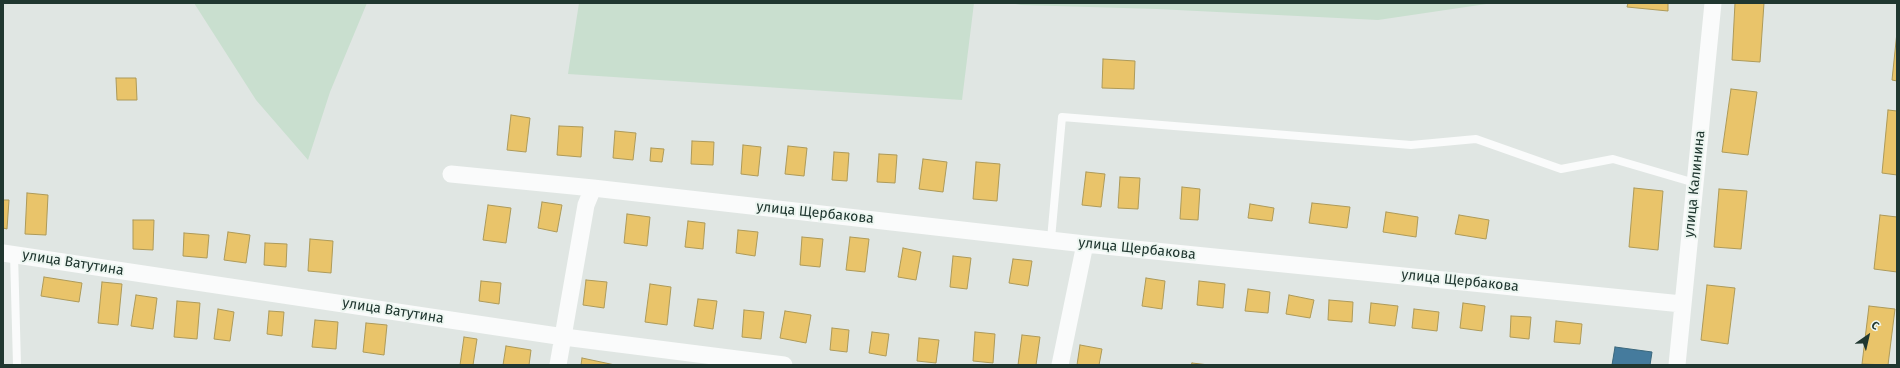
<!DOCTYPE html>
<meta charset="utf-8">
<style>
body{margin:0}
#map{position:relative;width:1900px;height:368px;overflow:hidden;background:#e0e6e3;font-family:"Fira Sans",sans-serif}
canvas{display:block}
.frame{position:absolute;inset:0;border:4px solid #203730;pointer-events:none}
.north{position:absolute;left:1848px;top:316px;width:40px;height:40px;-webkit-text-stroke:3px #edf6f1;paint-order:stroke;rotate:34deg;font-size:11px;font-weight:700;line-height:16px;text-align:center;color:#203730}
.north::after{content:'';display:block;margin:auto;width:14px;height:18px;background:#203730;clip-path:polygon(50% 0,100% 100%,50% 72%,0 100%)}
</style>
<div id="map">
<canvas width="1900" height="368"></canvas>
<div class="frame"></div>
<div class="north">С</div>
</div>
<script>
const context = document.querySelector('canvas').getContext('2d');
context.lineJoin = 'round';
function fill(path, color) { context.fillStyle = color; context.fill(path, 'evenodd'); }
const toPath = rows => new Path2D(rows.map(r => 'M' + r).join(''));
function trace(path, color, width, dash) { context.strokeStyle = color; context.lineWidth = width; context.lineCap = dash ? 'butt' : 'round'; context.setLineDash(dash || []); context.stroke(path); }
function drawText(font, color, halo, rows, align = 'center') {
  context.font = font + ' "Fira Sans",sans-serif'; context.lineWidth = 4; context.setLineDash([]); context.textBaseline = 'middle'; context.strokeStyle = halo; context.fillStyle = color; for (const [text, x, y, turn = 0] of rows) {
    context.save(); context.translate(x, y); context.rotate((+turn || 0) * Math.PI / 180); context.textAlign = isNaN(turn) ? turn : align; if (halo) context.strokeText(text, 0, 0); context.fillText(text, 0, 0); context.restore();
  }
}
fill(toPath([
 [194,3,367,3,330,92,308,160,256,100],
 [579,3,974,3,962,100,568,74],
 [1010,3,1493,3,1378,20,1157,9,1021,5]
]), '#c9dfcf');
const homes = toPath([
 [1628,3,1668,3,1668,11,1627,7,1628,3],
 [1735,3,1764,3,1760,62,1732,60,1735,3],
 [1897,32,1897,81,1892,80,1897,32],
 [1103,59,1135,61,1134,89,1102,88,1103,59],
 [116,78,136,78,137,100,117,100,116,78],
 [1731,89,1757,92,1748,155,1722,152,1731,89],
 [1888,110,1897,111,1897,175,1882,173,1888,110],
 [511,115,530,118,526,152,507,150,511,115],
 [559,126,583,127,581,157,557,155,559,126],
 [615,131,636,133,633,160,613,158,615,131],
 [692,141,714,142,713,165,691,164,692,141],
 [743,145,761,147,758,176,741,174,743,145],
 [788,146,807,148,804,176,785,174,788,146],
 [651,148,664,149,662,162,650,161,651,148],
 [834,152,849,153,847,181,832,180,834,152],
 [879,154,897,155,895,183,877,182,879,154],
 [923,159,947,162,943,192,919,189,923,159],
 [976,162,1000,164,997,201,973,199,976,162],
 [1086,172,1105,174,1101,207,1082,205,1086,172],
 [1120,177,1140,178,1138,209,1118,208,1120,177],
 [1182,187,1200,189,1198,220,1180,219,1182,187],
 [1634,188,1663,191,1658,250,1629,247,1634,188],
 [1719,189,1747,191,1741,249,1714,247,1719,189],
 [27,193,48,195,46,235,25,234,27,193],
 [3,200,9,200,7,229,3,228,3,200],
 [542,202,562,205,557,232,538,228,542,202],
 [1312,203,1350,207,1347,228,1309,223,1312,203],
 [1250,204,1274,208,1272,221,1248,218,1250,204],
 [488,205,511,208,506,243,483,240,488,205],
 [1386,212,1418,217,1416,237,1383,232,1386,212],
 [627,214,650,217,647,246,624,243,627,214],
 [1459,215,1489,220,1486,239,1455,234,1459,215],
 [1880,215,1897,217,1897,272,1874,269,1880,215],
 [133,220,154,220,153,250,133,249,133,220],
 [688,221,705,223,703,249,685,247,688,221],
 [738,230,758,232,755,256,736,253,738,230],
 [228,232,250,235,246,263,224,260,228,232],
 [184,233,209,235,207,258,183,256,184,233],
 [802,237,823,239,820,267,800,265,802,237],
 [850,237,869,239,865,272,846,270,850,237],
 [310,239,333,241,331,273,308,271,310,239],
 [265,243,287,244,286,267,264,265,265,243],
 [903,248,921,252,916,280,898,277,903,248],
 [953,256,971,258,967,289,950,287,953,256],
 [1013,259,1032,261,1028,286,1009,283,1013,259],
 [44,277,82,283,79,302,41,296,44,277],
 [1146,278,1165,281,1162,309,1142,306,1146,278],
 [586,280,607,282,604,308,583,305,586,280],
 [481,281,501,283,499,304,479,301,481,281],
 [1199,281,1225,284,1223,308,1197,305,1199,281],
 [102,282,122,284,118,325,98,323,102,282],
 [650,284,671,287,667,325,645,322,650,284],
 [1707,285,1735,288,1728,344,1701,340,1707,285],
 [1248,289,1270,292,1268,313,1245,311,1248,289],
 [136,295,157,298,153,329,131,326,136,295],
 [1289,295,1314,300,1310,318,1286,314,1289,295],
 [698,299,717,301,713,329,694,326,698,299],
 [1329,300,1353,302,1352,322,1328,320,1329,300],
 [177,301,200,303,197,339,174,337,177,301],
 [1371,303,1398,306,1395,326,1369,323,1371,303],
 [1463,303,1485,306,1482,331,1460,328,1463,303],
 [1869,306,1895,309,1888,365,1862,364,1869,306],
 [218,309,234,312,230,341,214,339,218,309],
 [1414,309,1439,312,1437,331,1412,328,1414,309],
 [744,310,764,312,761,339,742,337,744,310],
 [269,311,284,312,282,336,267,334,269,311],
 [785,311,811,315,806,343,780,338,785,311],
 [1511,316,1531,317,1529,339,1510,337,1511,316],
 [315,320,338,322,336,349,312,347,315,320],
 [1556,321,1582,324,1580,344,1554,342,1556,321],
 [366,323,387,325,384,355,363,352,366,323],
 [832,328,849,330,847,352,830,350,832,328],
 [872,332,889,334,886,356,869,353,872,332],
 [975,332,995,334,993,363,973,361,975,332],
 [1022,335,1040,337,1036,365,1018,365,1022,335],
 [464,337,477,339,473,365,460,365,464,337],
 [919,338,939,340,936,363,917,361,919,338],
 [1080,345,1102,349,1099,365,1077,365,1080,345],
 [506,346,531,350,529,365,503,365,506,346],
 [582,358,615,365,581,365,582,358],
 [1192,363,1209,365,1191,365,1192,363]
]);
fill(homes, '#e9c46a');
trace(homes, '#ad9a59', 1);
const public = toPath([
 [1615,347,1652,352,1650,365,1612,365,1615,347]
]);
fill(public, '#457b9d');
trace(public, '#3a677c', 1);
trace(toPath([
 [1051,239,1062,117,1411,145,1476,139,1561,169,1613,159,1695,183],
 [14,254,17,365]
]), '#fafbfb', 8);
trace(toPath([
 [451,174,593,188,1085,244,1682,304],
 [3,253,564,337,784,365],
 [558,365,586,205,593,188],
 [1060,365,1085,244],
 [1677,365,1713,3]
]), '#fafbfb', 17);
drawText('14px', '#203730', '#edf6f1', [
 ["улица Калинина",1695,184,-84],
 ["улица Щербакова",815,213,6],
 ["улица Щербакова",1137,249,6],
 ["улица Ватутина",73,263,9],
 ["улица Щербакова",1460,281,6],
 ["улица Ватутина",393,311,9]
]);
</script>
